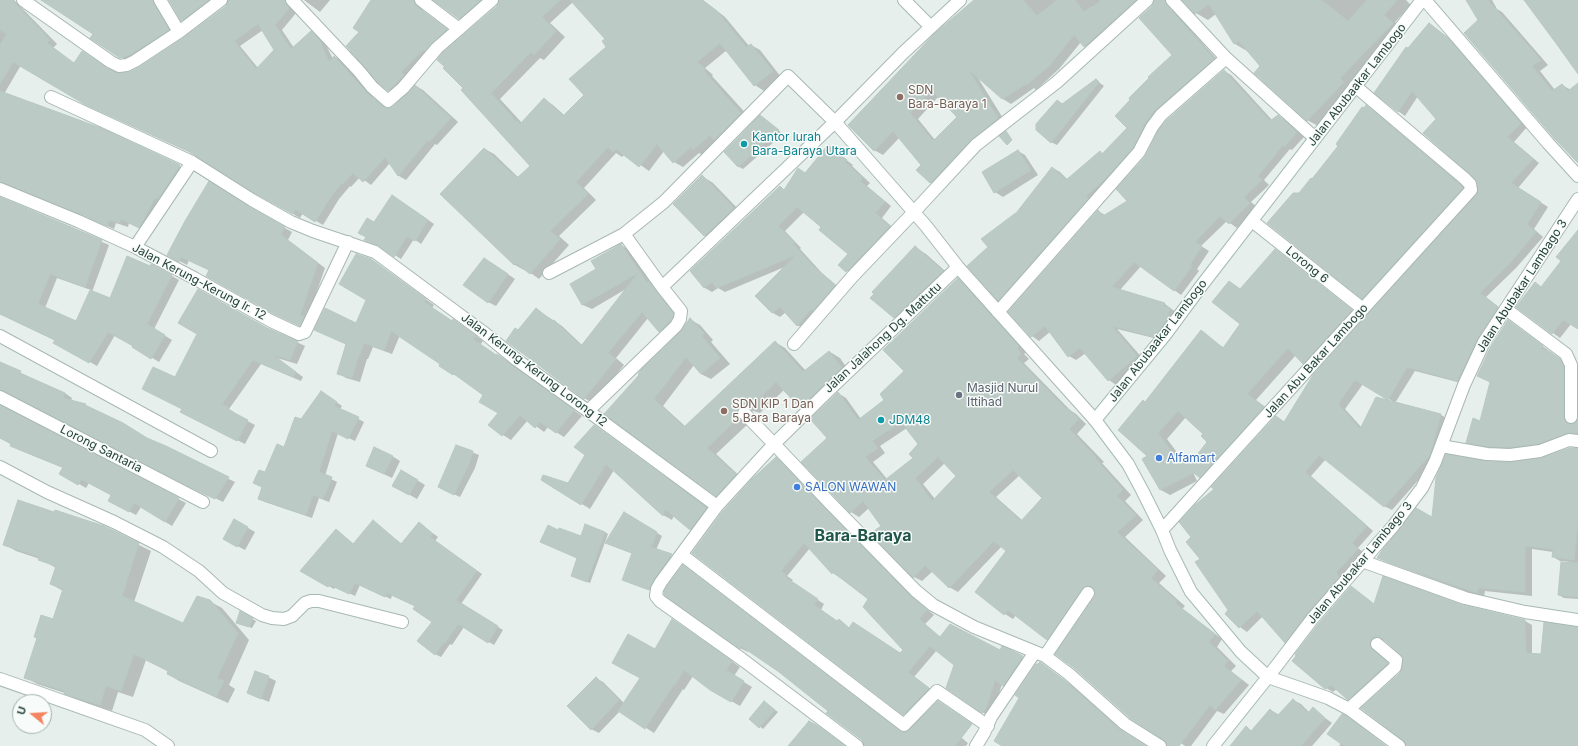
<!DOCTYPE html>
<style>
body{margin:0}
#map{position:relative;width:1578px;height:746px;overflow:hidden;background:#e6efeb;font-family:Inter,sans-serif}
canvas{display:block}
.north{position:absolute;left:12px;top:694px;width:40px;height:40px;box-sizing:border-box;background:#f7fbf9;border:1px solid #a3b1ad;border-radius:50%;rotate:288deg;font-size:11px;font-weight:700;line-height:16px;text-align:center;color:#24423a}
.north::after{content:'';display:block;margin:auto;width:14px;height:18px;background:#f4845f;clip-path:polygon(50% 0,100% 100%,50% 72%,0 100%)}
</style>
<div id="map">
<canvas width="1578" height="746"></canvas>
<div class="north">U</div>
</div>
<script>
const context = document.querySelector('canvas').getContext('2d');
context.lineJoin = 'round';
function fill(path, color) { context.fillStyle = color; context.fill(path, 'evenodd'); }
const toPath = rows => new Path2D(rows.map(r => 'M' + r).join(''));
function trace(path, color, width, dash) { context.strokeStyle = color; context.lineWidth = width; context.lineCap = dash ? 'butt' : 'round'; context.setLineDash(dash || []); context.stroke(path); }
function drawText(font, color, halo, rows, align = 'center') {
  context.font = font + ' Inter,sans-serif'; context.lineWidth = 3; context.setLineDash([]); context.textBaseline = 'middle'; context.strokeStyle = halo; context.fillStyle = color; for (const [text, x, y, turn = 0] of rows) {
    context.save(); context.translate(x, y); context.rotate((+turn || 0) * Math.PI / 180); context.textAlign = isNaN(turn) ? turn : align; if (halo) context.strokeText(text, 0, 0); context.fillText(text, 0, 0); context.restore();
  }
}
fill(toPath([
 [0,0,14,0,57,44,53,48,74,64,110,71,119,74,130,73,140,68,184,39,226,7,229,0,287,0,296,13,282,30,294,48,311,32,319,37,326,45,333,59,335,57,342,61,374,98,387,109,393,108,416,86,423,90,458,122,437,145,435,144,406,180,399,176,390,163,371,185,360,177,351,187,350,186,339,199,323,225,303,213,300,218,256,193,202,158,95,109,21,65,4,94,100,129,187,170,147,231,129,223,128,227,116,223,114,229,0,182],
 [263,30,275,50,258,68,240,46],
 [42,0,161,0,176,34,129,62,121,57,94,34],
 [170,0,223,0,189,24,182,20],
 [304,0,330,0,320,12],
 [372,0,421,0,420,4,423,11,453,34,395,94,389,90,360,32],
 [435,0,492,0,466,22],
 [513,0,703,0,725,17,749,46,751,45,760,50,781,77,764,91,755,85,727,50,705,68,713,75,712,76,750,118,703,155,699,153,683,167,674,162,664,151,649,171,625,154,622,157,616,153,584,188,596,200,559,236,569,245,539,279,525,269,524,270,515,265,442,194,485,149,494,154,519,178,531,166,464,88,438,60,443,54],
 [573,2,606,39,607,48,585,96,564,115,553,105,544,99,522,123,500,99,540,58,544,60,565,37,550,23],
 [976,0,1150,0,1093,51,1085,46,1081,42,1059,69,1036,90,1034,88,1011,104,1003,99,978,78,1006,123,939,188,931,183,917,170,922,165,900,137,883,155,874,150],
 [939,96,959,117,935,140,918,119],
 [1184,0,1406,0,1411,5,1395,22,1405,31,1320,127,1307,120,1247,51,1235,44,1216,14,1208,20,1196,13],
 [1467,0,1492,0,1497,9,1502,12,1548,65,1540,71,1555,90,1562,85,1571,90,1578,84,1578,162,1479,20],
 [1168,8,1175,12,1220,63,1152,127,1006,304,999,300,989,247,1053,168,1060,172,1068,180,1100,152,1103,154,1129,128,1173,55],
 [1430,24,1455,43,1527,127,1514,142,1539,163,1518,188,1548,207,1534,229,1543,237,1516,268,1486,297,1505,312,1465,384,1415,371,1395,403,1441,415,1448,419,1437,459,1392,510,1384,506,1326,459,1311,476,1373,531,1358,548,1364,553,1292,646,1285,642,1263,616,1247,632,1240,627,1226,614,1229,610,1202,559,1193,538,1216,489,1276,417,1285,422,1479,193,1478,182,1438,119,1418,96,1405,116,1398,111,1409,49],
 [1363,384,1394,402,1362,428,1345,409],
 [1224,71,1231,75,1272,120,1278,116,1285,120,1304,137,1292,150,1290,149,1264,180,1269,185,1251,202,1257,207,1237,228,1227,221,1201,246,1209,251,1197,269,1199,271,1181,295,1141,266,1120,290,1165,304,1177,313,1162,340,1117,329,1144,360,1116,385,1109,380,1086,353,1076,360,1069,356,1051,331,1039,341,1032,336,1098,211,1105,215,1129,201],
 [1096,80,1104,86,1057,145,1051,142,1058,101,1063,104],
 [1366,106,1374,111,1471,193,1371,303,1363,298,1300,194,1339,146],
 [761,116,783,134,743,169,739,167,725,152],
 [828,146,853,165,852,166,870,183,867,186,891,206,882,218,897,231,854,276,839,265,849,254,823,227,804,212,785,231,801,248,800,249,822,273,842,290,805,329,797,325,786,312,780,317,773,313,756,296,787,266,725,292,718,288,712,292,705,288,691,271,780,187,785,190,806,174],
 [1018,151,1025,155,1038,175,1003,197,995,192],
 [702,176,713,183,744,215,716,242,705,236,674,204],
 [0,197,3,199,109,245,92,292,110,300,172,276,179,280,154,329,172,340,159,362,115,335,97,366,55,342,56,341,0,314],
 [57,278,91,290,77,323,45,308],
 [399,200,434,224,421,244,414,239,401,259,384,248,365,240,374,224],
 [254,211,292,232,288,240,325,268,307,320,307,329,283,318,210,270,189,260,187,265,176,259],
 [1578,232,1578,328,1571,324,1560,338,1517,307,1535,283,1542,288,1562,261],
 [621,245,629,250,653,285,657,287,681,319,668,336,660,331,648,318,616,358,624,365,593,403,584,398,519,331,536,309,562,326,582,345,626,289,592,309,583,305,572,284,598,269],
 [915,247,926,254,953,278,905,324,894,317],
 [1276,250,1284,256,1360,316,1312,368,1304,363,1296,355,1256,400,1272,412,1209,482,1192,470,1197,481,1170,495,1161,490,1144,459,1149,456,1146,403,1201,332,1224,348,1241,323,1229,282,1241,289],
 [1186,417,1204,434,1208,442,1188,467,1167,439],
 [371,260,434,305,432,308,452,321,453,320,461,325,483,341,480,345,497,356,498,355,506,360,582,416,564,437,548,427,544,432,528,420,511,440,503,435,500,413,484,394,440,365,441,363,400,335,392,354,373,347,368,359,367,359,360,382,346,378,338,373,346,344,324,334,357,324,368,299],
 [491,263,515,279,496,306,488,302],
 [958,279,966,284,1027,352,1024,354,1029,359,1024,363,1070,410,1076,414,1086,424,1077,434,1104,462,1102,463,1131,495,1125,501,1143,520,1125,537,1166,576,1159,583,1185,606,1182,609,1222,639,1217,647,1236,666,1231,671,1249,685,1224,714,1217,711,1191,746,1185,746,1178,741,1095,598,1095,591,1090,593,1056,644,1016,615,1013,619,1005,614,977,592,1008,551,1002,546,958,592,949,587,933,571,922,581,914,577,869,508,859,517,851,512,829,439,838,393,846,398,861,419,886,400,905,371],
 [907,428,920,444,915,459,887,479,873,462,885,453,880,446],
 [945,463,957,476,935,499,923,484],
 [1020,475,1044,498,1023,521,996,497],
 [691,320,700,325,713,340,711,342,730,364,711,379,701,374,694,365,663,406,686,427,775,342,785,348,806,371,830,352,840,358,851,374,810,413,800,407,784,390,760,413,753,411,748,413,748,424,716,454,745,481,727,501,717,495,606,414,682,332],
 [1508,321,1567,364,1571,422,1572,425,1575,425,1578,420,1578,436,1546,447,1496,450,1474,446,1467,442,1481,422],
 [267,328,305,346,297,364,277,358,303,377,301,381,261,364,229,409,234,412,234,414,255,425,245,444,189,416,183,409,143,389,176,379],
 [0,362,28,377,65,393,72,398,71,401,235,482,223,502,12,394,7,393,1,397,0,401],
 [322,392,342,406,340,409,364,422,355,441,338,433,325,476,337,482,329,502,319,498,312,518,265,502,259,499,263,487,265,473,285,448,301,421],
 [0,403,4,408,186,503,172,526,141,507,136,515,110,501,112,495,89,483,86,488,60,473,63,468,19,450,12,446,12,444,0,438],
 [594,426,715,513,699,534,691,529,674,515,672,520,663,515,614,470,590,509,542,479,568,484,587,455],
 [457,446,479,455,475,468,460,497,445,490],
 [1578,449,1578,599,1564,598,1559,595,1571,562,1560,561,1553,557,1553,552,1532,549,1532,596,1485,591,1484,597,1476,595,1386,562,1379,558,1433,518,1486,462,1511,463,1541,459],
 [392,456,400,461,392,478,367,466],
 [776,458,783,462,918,602,934,615,925,624,941,638,1000,651,1002,648,1030,661,1010,689,1002,684,993,712,989,716,982,712,955,665,937,650,914,677,936,693,911,718,694,553],
 [810,548,833,573,870,599,904,650,901,654,850,628,839,621,838,622,821,610,824,604,791,582,793,580,787,576],
 [402,471,425,485,417,499,394,486],
 [55,513,103,527,151,551,134,602,184,624,209,601,222,608,249,640,229,685,235,689,228,703,179,681,168,674,169,671,146,660,133,697,118,692,112,711,77,700,65,693,37,684,25,677,53,620,63,591,51,584,56,568,40,559,16,551,4,544],
 [624,513,662,536,656,550,677,558,655,592,623,580,633,554,606,543],
 [234,520,255,532,245,550,224,539],
 [373,522,402,544,419,523,438,537,435,541,482,574,461,604,503,630,494,645,464,627,452,645,450,644,441,657,435,654,434,622,416,606,392,595,391,599,360,585,355,596,336,587,334,589,302,571,336,530,354,544],
 [559,531,581,538,605,532,608,534,590,583,572,576,578,558],
 [683,566,902,733,906,733,941,721,968,743,966,746,865,746,862,739,830,711,780,671,749,650,748,652,740,648],
 [1375,605,1462,606,1525,621,1532,625,1532,655,1542,655,1578,628,1578,746,1407,746,1401,673,1403,668,1404,657,1387,641,1381,640,1376,651,1394,668,1358,695,1356,694,1351,699,1337,689,1333,692,1326,688],
 [241,613,256,621,252,628,241,624],
 [673,620,740,667,734,676,752,687,740,706,710,689,693,676,684,690,683,689,654,733,620,711,599,733,591,729,596,678,603,682,625,704,641,678],
 [1046,667,1071,685,1127,735,1145,746,1012,746],
 [268,677,276,681,269,702,248,693],
 [1293,700,1301,704,1310,713,1313,709,1332,723,1312,746,1231,746,1246,728,1252,731,1271,710,1279,715],
 [764,702,778,712,763,729,750,719],
 [1356,724,1386,746,1339,746]
]), '#0003');
const building = toPath([
 [0,0,12,0,50,40,47,43,74,63,82,51,107,68,120,73,130,72,138,68,183,38,226,6,228,0,285,0,289,8,275,25,291,49,311,31,319,39,329,62,334,56,367,93,383,107,387,108,393,107,415,85,451,118,429,142,428,140,398,176,385,157,363,182,353,173,343,184,342,183,332,195,315,222,295,209,293,214,256,194,188,151,86,105,13,62,0,84,0,45,7,34,0,30,0,0],
 [258,24,274,50,256,69,234,41,258,24],
 [41,0,153,0,169,30,131,54,120,58,90,38,93,34,41,0],
 [169,0,209,0,181,21,169,0],
 [371,0,414,0,416,6,447,29,425,51,423,50,401,72,404,75,388,91,377,82,346,46,359,32,353,28,371,0],
 [433,0,481,0,459,19,433,0],
 [499,0,560,0,542,17,556,31,534,55,531,52,491,93,517,122,518,121,520,124,544,98,563,116,584,95,569,79,606,47,602,41,605,39,570,0,702,0,717,11,746,47,751,44,773,71,754,86,720,43,697,62,705,69,704,71,741,113,714,140,710,135,693,150,691,147,673,163,657,144,639,167,616,149,613,152,608,147,576,182,588,194,550,231,560,239,530,274,516,263,514,265,440,194,484,148,517,178,530,166,461,90,463,88,443,68,445,67,437,60,442,53,497,6,499,0],
 [974,0,1023,0,1037,16,1057,0,1075,0,1084,12,1092,6,1093,7,1101,0,1136,0,1084,47,1074,35,1050,65,1027,85,1026,84,1002,99,968,69,998,118,971,140,930,183,916,170,921,165,893,131,874,151,848,125,935,33,974,0],
 [931,90,957,117,933,141,910,113,931,90],
 [1154,0,1165,0,1167,5,1214,59,1155,110,1145,123,1133,148,1105,179,1086,196,1088,199,998,301,967,266,988,247,981,239,1017,212,1052,167,1066,180,1100,151,1102,154,1127,128,1115,116,1130,100,1129,98,1149,78,1148,77,1172,55,1139,18,1152,6,1154,0],
 [1182,0,1321,0,1348,21,1367,0,1397,0,1384,15,1393,23,1340,78,1344,82,1307,121,1254,73,1260,66,1239,41,1234,44,1209,4,1195,14,1182,0],
 [1466,0,1488,0,1541,60,1532,66,1552,91,1562,84,1568,91,1578,83,1578,163,1554,138,1464,33,1478,20,1466,0],
 [1524,0,1578,0,1578,74,1558,46,1524,0],
 [1429,23,1448,38,1521,123,1507,137,1533,159,1511,183,1541,202,1527,224,1536,232,1509,264,1480,293,1498,307,1477,339,1463,369,1462,369,1458,381,1407,367,1388,400,1355,380,1338,404,1360,429,1376,397,1441,414,1430,455,1384,507,1319,455,1305,472,1367,526,1352,543,1358,549,1336,572,1339,577,1307,613,1285,643,1257,611,1239,628,1225,614,1228,610,1195,562,1200,559,1186,542,1191,537,1179,522,1195,505,1214,489,1211,487,1276,416,1284,422,1313,375,1478,192,1477,183,1475,179,1423,133,1436,119,1412,91,1398,112,1374,93,1406,47,1408,48,1429,23],
 [1224,70,1270,121,1278,115,1297,132,1284,147,1283,145,1258,176,1262,180,1244,197,1250,203,1229,224,1220,216,1195,242,1202,246,1190,265,1192,266,1174,291,1134,262,1112,287,1165,303,1163,306,1170,308,1167,320,1154,337,1112,326,1137,356,1108,381,1080,348,1068,357,1045,326,1031,337,1008,312,1098,210,1103,216,1127,201,1116,189,1145,157,1158,131,1167,120,1224,70],
 [1096,79,1099,82,1051,143,1036,130,1036,124,1057,100,1062,104,1096,79],
 [0,91,101,128,180,165,158,199,155,198,139,228,121,219,120,223,109,220,107,226,0,182,0,91],
 [1366,105,1463,188,1362,299,1267,223,1293,193,1299,193,1311,178,1312,179,1338,146,1336,144,1362,107,1364,108,1366,105],
 [760,115,779,130,738,167,724,152,760,115],
 [1006,131,1012,140,1007,145,999,136,1006,131],
 [828,145,847,160,845,162,863,178,860,181,885,202,875,213,890,226,846,272,838,265,848,254,819,230,821,227,797,207,778,226,795,243,793,244,814,267,835,285,813,311,811,309,797,326,780,307,772,313,755,296,796,255,717,288,712,282,704,288,690,271,780,186,784,190,798,168,805,173,828,145],
 [1018,150,1031,170,994,193,982,172,1018,150],
 [702,175,734,208,704,236,673,204,702,175],
 [209,181,248,206,285,227,281,235,318,263,300,315,304,317,300,326,274,314,206,276,209,270,181,257,179,262,167,255,185,221,209,181],
 [392,195,428,220,415,241,407,236,394,257,379,246,364,240,366,237,358,233,367,218,374,222,392,195],
 [0,197,102,240,85,287,50,274,38,304,76,321,90,290,110,298,127,256,150,266,151,264,172,275,147,324,165,335,151,359,132,347,133,346,108,332,89,363,53,343,55,340,0,314,0,197],
 [1578,230,1578,329,1563,320,1552,334,1516,307,1535,282,1541,287,1561,261,1556,257,1578,230],
 [621,244,647,283,649,281,673,313,673,317,670,321,659,332,642,312,608,353,616,359,584,399,506,341,515,328,518,330,536,308,552,321,554,320,581,346,638,273,582,305,570,284,596,269,591,261,621,244],
 [915,246,943,271,894,318,870,298,874,294,872,292,915,246],
 [1275,249,1352,310,1303,364,1288,348,1247,394,1264,407,1200,478,1194,473,1160,490,1142,459,1147,456,1118,430,1143,400,1145,402,1201,330,1223,348,1240,324,1212,302,1229,281,1240,289,1275,249],
 [1178,411,1203,434,1201,436,1207,442,1197,455,1180,463,1158,433,1178,411],
 [356,254,371,259,426,299,424,302,452,321,453,319,476,336,473,339,496,355,497,354,574,410,556,433,540,422,535,428,520,415,502,436,488,425,498,413,479,402,483,395,454,374,453,375,439,366,440,364,391,331,384,350,364,343,360,355,359,355,352,378,337,374,346,344,314,330,325,308,356,323,366,300,339,284,356,254],
 [484,258,508,274,488,303,463,285,484,258],
 [958,278,1019,346,1017,348,1021,354,1017,358,1066,409,1067,408,1079,419,1069,429,1096,457,1095,458,1123,490,1117,496,1136,515,1117,532,1158,570,1151,578,1177,601,1175,603,1215,634,1209,642,1228,661,1224,666,1241,680,1215,710,1210,705,1179,746,1167,746,1164,740,1130,718,1074,668,1055,654,1094,597,1095,593,1093,587,1088,586,1082,589,1047,640,1008,610,1004,615,975,592,1006,551,994,541,949,588,925,565,913,578,870,534,881,526,863,501,850,513,801,462,827,438,810,419,838,392,858,420,884,400,880,394,904,371,883,350,958,278],
 [901,422,918,444,909,454,913,458,885,480,865,457,878,448,872,441,901,422],
 [938,457,956,476,932,501,915,478,938,457],
 [1013,470,1042,498,1021,521,989,492,1013,470],
 [198,289,267,328,298,341,290,360,273,355,296,372,293,377,253,360,222,404,228,407,227,409,248,420,237,441,180,412,182,409,142,389,153,367,175,377,197,334,178,323,198,289],
 [690,318,704,333,702,336,720,358,701,374,686,357,654,399,684,427,775,341,803,372,829,351,842,368,800,408,776,382,749,408,743,406,739,408,737,411,738,418,707,448,736,474,716,496,604,414,639,375,638,374,641,370,681,331,690,318],
 [1508,320,1543,346,1541,349,1550,352,1560,359,1564,367,1564,417,1565,421,1571,424,1575,423,1578,419,1578,433,1567,433,1538,444,1510,447,1488,447,1466,443,1473,418,1480,421,1490,382,1477,376,1491,346,1508,320],
 [0,362,21,371,20,373,65,393,63,398,86,404,85,405,123,423,147,438,166,446,229,477,215,499,194,489,0,390,0,362],
 [321,391,337,402,334,406,359,417,348,439,332,431,319,472,332,477,323,499,313,495,306,515,258,499,262,487,253,483,259,470,265,472,277,444,284,447,295,417,301,419,321,391],
 [0,405,179,498,165,522,134,503,129,512,108,501,111,495,81,479,78,485,59,474,63,467,10,446,11,444,0,438,0,405],
 [594,425,707,508,690,530,665,509,663,516,606,464,581,505,541,480,543,475,568,483,585,455,574,447,594,425],
 [456,445,473,451,469,464,454,495,438,487,456,445],
 [374,447,393,456,384,474,366,466,374,447],
 [1570,448,1578,448,1578,521,1574,560,1552,557,1553,549,1525,546,1525,592,1478,588,1477,593,1377,558,1383,549,1416,508,1432,517,1436,478,1446,454,1486,461,1511,462,1541,458,1570,448],
 [776,457,911,596,927,610,919,619,940,637,950,624,1000,650,1002,646,1023,656,1003,686,995,680,986,708,982,713,946,688,954,665,930,646,908,672,929,688,903,715,692,553,723,511,752,479,776,457],
 [804,543,832,574,833,572,868,599,863,607,903,650,900,653,853,622,849,628,839,619,837,621,814,605,818,599,785,577,786,575,781,571,804,543],
 [401,470,418,480,409,495,392,486,401,470],
 [18,500,54,512,55,510,104,526,139,543,122,596,183,623,197,596,210,600,238,633,217,678,224,681,216,697,167,674,168,671,134,654,121,691,106,686,100,705,64,694,65,691,24,678,37,638,34,637,41,615,53,619,63,589,50,584,56,566,38,560,40,557,3,545,18,500],
 [624,512,657,532,651,547,672,554,655,578,649,590,622,580,632,553,605,543,624,512],
 [234,519,248,527,237,547,223,539,234,519],
 [373,520,401,544,419,522,433,534,430,537,477,571,456,600,498,626,488,643,458,624,445,643,444,642,435,655,417,641,432,622,413,609,415,606,387,593,385,597,355,583,349,594,330,585,328,587,300,571,336,529,353,544,373,520],
 [585,524,605,532,587,582,571,576,577,558,540,542,548,525,558,530,559,528,581,536,585,524],
 [1561,562,1578,563,1578,597,1558,595,1561,562],
 [683,565,900,731,906,732,909,730,938,701,972,724,955,746,864,746,862,740,826,713,828,711,779,672,741,646,740,649,665,596,664,591,667,586,683,565],
 [1383,576,1463,605,1525,620,1526,653,1541,654,1544,622,1578,627,1578,746,1406,746,1403,740,1361,708,1400,673,1402,668,1403,657,1382,638,1374,637,1370,642,1370,646,1388,663,1348,700,1331,685,1325,689,1292,661,1296,656,1295,654,1319,623,1351,586,1374,604,1383,576],
 [240,611,253,618,249,627,236,623,240,611],
 [672,619,732,661,726,670,744,681,731,702,710,690,684,670,675,685,674,684,645,729,618,711,640,678,612,663,628,634,655,649,672,619],
 [1040,662,1064,680,1120,730,1146,746,1002,746,994,741,1019,698,1015,695,1036,664,1038,664,1040,662],
 [255,671,269,676,261,699,247,693,255,671],
 [596,677,619,700,591,730,567,706,596,677],
 [1293,699,1308,713,1313,707,1325,718,1301,746,1230,746,1246,726,1251,731,1270,709,1277,716,1293,699],
 [764,701,775,710,759,728,749,719,764,701],
 [1342,714,1345,715,1386,746,1344,746,1327,734,1342,714],
 [809,721,818,726,845,746,788,746,809,721]
]);
fill(building, '#bbcac4');
trace(building, '#b8c9c2', 1);
const street = toPath([
 [23,0,111,62,119,66,127,65,135,61,179,32,221,0],
 [160,0,179,32],
 [292,0,359,71,372,87,388,101,403,88,437,48,492,0],
 [421,0,459,29],
 [904,0,931,27],
 [1172,0,1226,58,1315,138],
 [1425,0,1548,143,1578,176],
 [51,97,192,162,252,200,291,222,313,231,375,252,483,332,517,360,588,411,717,506],
 [0,189,78,221,135,247,194,278,271,321,299,334,305,332,348,242],
 [1252,221,1363,309],
 [624,234,662,287,835,122,903,53,960,0],
 [135,247,192,162],
 [549,273,624,234,664,202,788,76,835,122,926,226,958,267,1095,420],
 [1506,309,1566,354,1571,365,1571,417],
 [998,312,1139,152,1152,127,1161,115,1226,58],
 [0,336,211,451],
 [794,344,852,277,913,213,976,145,1057,82,1147,0],
 [0,397,203,502],
 [588,411,676,326,680,319,681,311,662,287],
 [744,413,774,444,828,391,958,267],
 [1441,446,1487,454,1510,455,1540,451,1569,440,1578,441],
 [0,467,47,492,114,522,163,547,199,571,223,593,262,615,272,618,284,619,292,616,305,603,311,601,319,601,402,622],
 [1162,530,1471,190,1470,184,1464,178,1355,86],
 [682,555,904,725,937,691,988,726],
 [1362,561,1465,598,1525,612,1578,620],
 [1045,656,1088,593],
 [0,679,145,730,168,746],
 [1349,709,1395,667,1396,660,1377,644],
 [857,746,743,660,660,601,656,596,657,589,661,582,717,506,774,444,830,503,916,591,933,605,974,627,1045,656,1069,674,1125,724,1160,746],
 [976,746,984,733,991,717,1035,652],
 [1399,746,1349,709,1328,698,1268,677,1313,618,1394,525,1422,488,1435,462,1464,385,1484,342,1578,199]
]);
const secondary = toPath([
 [1213,746,1268,677,1241,652,1191,592,1170,550,1162,530,1142,490,1128,464,1095,420,1165,335,1202,285,1422,0]
]);
trace(street, '#a8b8b2', 14);
trace(secondary, '#a4bbb3', 14);
trace(street, '#fff', 12);
trace(secondary, '#fff', 12);
for (const [x, y, r, color] of [
 [900,97,4,"#8d6e63"],
 [744,144,4,"#0f9aa8"],
 [959,395,4,"#6b7280"],
 [724,411,4,"#8d6e63"],
 [881,420,4,"#0f9aa8"],
 [1159,458,4,"#3f7fe0"],
 [797,487,4,"#3f7fe0"]
]) { const dot = new Path2D(); dot.arc(x, y, r, 0, 2 * Math.PI); context.fillStyle = color; context.fill(dot); trace(dot, '#f7fbf9', 1.5); }
drawText('12px', '#24423a', '#f7fbf9', [
 ["Jalan Abubaakar Lambogo",1357,85,-52],
 ["Lorong 6",1307,265,39],
 ["Jalan Kerung-Kerung lr. 12",199,282,28],
 ["Jalan Abubakar Lambago 3",1522,286,-57],
 ["Jalan Jalahong Dg. Mattutu",883,338,-43],
 ["Jalan Abubaakar Lambogo",1158,341,-52],
 ["Jalan Abu Bakar Lambogo",1316,361,-48],
 ["Jalan Kerung-Kerung Lorong 12",534,370,37],
 ["Lorong Santaria",101,449,27],
 ["Jalan Abubakar Lambago 3",1360,563,-50]
]);
drawText('12px', '#785e54', '#f7fbf9', [
 ["SDN",908,90],
 ["Bara-Baraya 1",908,104],
 ["SDN KIP 1 Dan",732,404],
 ["5 Bara Baraya",732,418]
], 'left');
drawText('12px', '#0d838f', '#f7fbf9', [
 ["Kantor lurah",752,137],
 ["Bara-Baraya Utara",752,151],
 ["JDM48",889,420]
], 'left');
drawText('12px', '#5b616d', '#f7fbf9', [
 ["Masjid Nurul",967,388],
 ["Ittihad",967,402]
], 'left');
drawText('12px', '#366cbe', '#f7fbf9', [
 ["Alfamart",1167,458],
 ["SALON WAWAN",805,487]
], 'left');
drawText('bold 16px', '#1f5548', '#f7fbf9', [
 ["Bara-Baraya",863,536]
]);
</script>
